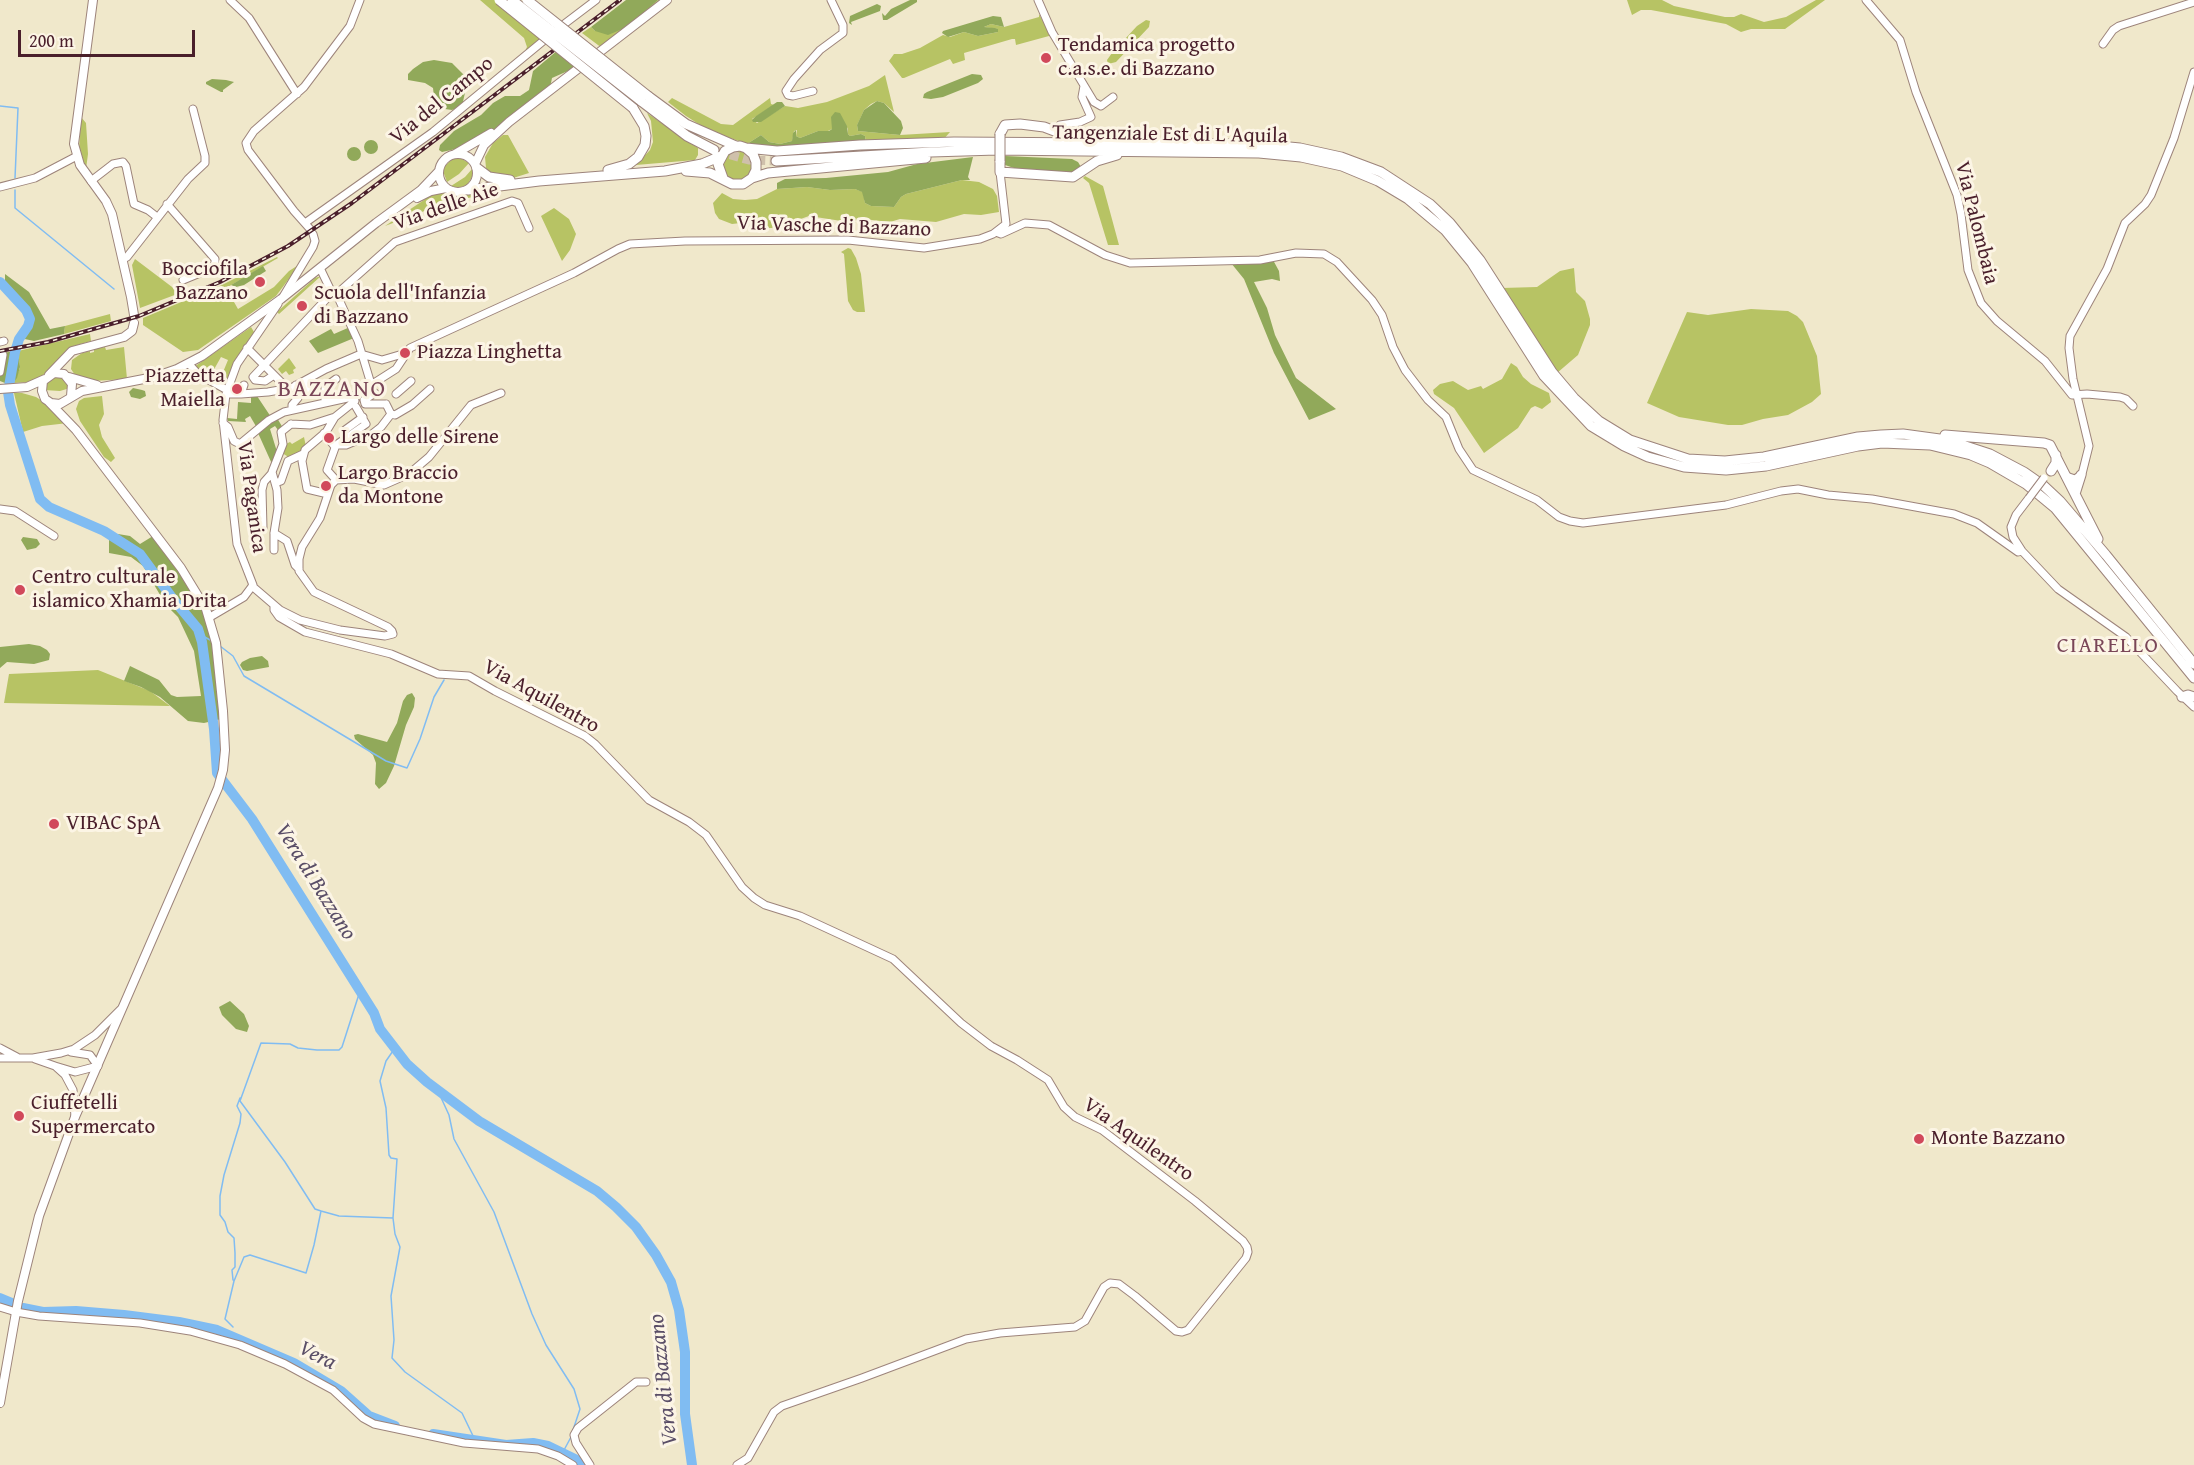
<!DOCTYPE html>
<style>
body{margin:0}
#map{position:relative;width:2194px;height:1465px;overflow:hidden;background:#f0e8cb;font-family:"Gentium Book Plus",serif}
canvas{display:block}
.scale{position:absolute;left:18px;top:30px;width:177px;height:27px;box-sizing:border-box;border:3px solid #4a1f2b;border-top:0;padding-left:8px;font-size:18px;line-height:21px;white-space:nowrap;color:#4a1f2b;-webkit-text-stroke:4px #fcf5e5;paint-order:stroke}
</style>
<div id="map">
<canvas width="2194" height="1465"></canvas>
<div class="scale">200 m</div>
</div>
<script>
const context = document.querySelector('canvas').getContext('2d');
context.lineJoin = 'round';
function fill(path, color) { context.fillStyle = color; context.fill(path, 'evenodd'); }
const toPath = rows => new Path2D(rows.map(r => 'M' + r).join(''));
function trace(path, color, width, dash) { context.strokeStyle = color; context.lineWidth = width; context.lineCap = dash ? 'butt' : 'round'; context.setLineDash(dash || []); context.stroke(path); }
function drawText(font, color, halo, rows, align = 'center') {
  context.font = font + ' "Gentium Book Plus",serif'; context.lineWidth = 6; context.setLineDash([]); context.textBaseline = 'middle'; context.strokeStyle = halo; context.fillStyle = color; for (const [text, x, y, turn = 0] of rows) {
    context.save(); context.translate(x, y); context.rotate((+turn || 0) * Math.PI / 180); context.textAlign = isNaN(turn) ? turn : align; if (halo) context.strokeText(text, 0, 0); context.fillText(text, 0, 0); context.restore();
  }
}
fill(toPath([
 [480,0,497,0,545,39,524,53,527,47,524,38],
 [658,0,665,0,602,48,582,33,591,27,595,31,648,8],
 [1627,0,1662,0,1674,6,1725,17,1734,17,1741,14,1764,22,1786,17,1816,0,1825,0,1785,29,1751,29,1741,32,1726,24,1651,10,1641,10,1632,15],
 [1039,14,1050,34,1049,36,1016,45,1015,39,1012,39,964,53,965,60,953,64,950,59,904,78,902,78,889,61,894,54,902,54,920,48,943,35,950,37,964,32,978,36,998,32,998,29,984,27,991,24,1004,27,1039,17],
 [1146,20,1150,21,1149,27,1116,62,1108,64,1107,60,1112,53,1137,26],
 [885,75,894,112,884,103,877,101,871,104,864,110,860,119,857,125,858,131,900,135,950,132,943,140,866,143,865,136,861,134,850,136,848,134,848,129,842,118,832,129,826,132,818,131,800,138,796,136,797,130,794,131,792,141,780,144,769,142,761,135,747,144,708,130,686,116,668,102,672,98,721,124,733,125,770,98,771,104,774,105,752,119,757,123,785,106,798,108,827,102,869,86],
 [647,113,698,148,698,155,695,160,636,165,650,150,653,142,651,121],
 [81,117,86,123,88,154,86,169,79,150],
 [503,135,508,135,529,173,510,179,490,174,486,168,485,157,493,143],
 '723 166a15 15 0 1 1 30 0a15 15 0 1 1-30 0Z',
 [452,159,462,159,469,163,459,174,447,182,443,171,445,166],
 [472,169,472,177,467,185,458,188,451,186,465,177],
 [1085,176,1103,186,1119,245,1108,245,1089,183,1083,178],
 [962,180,979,182,993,189,997,196,999,212,981,215,964,214,936,222,900,219,890,222,863,219,848,222,809,216,795,221,783,220,772,228,768,228,750,222,732,224,719,219,715,213,713,203,722,193,733,199,745,200,757,199,777,189,807,187,830,190,855,189,863,192,865,203,871,206,894,207,901,197,906,194],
 [508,190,448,202,385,226,433,194,446,193,456,197,479,191],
 [554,208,569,219,576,234,570,250,562,261,541,216],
 [848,248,851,249,856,258,861,274,865,312,857,312,853,310,848,301,844,254,841,252],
 [277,257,278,258,226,288,238,309,274,287,289,271,300,264,276,296,198,350,183,352,143,325,143,318,222,285],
 [135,259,180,293,140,308,132,265],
 [1574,268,1576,292,1585,301,1590,319,1590,325,1578,355,1557,373,1502,288,1537,287,1560,271],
 [321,276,279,314,277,312,315,278],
 [1751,309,1788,311,1797,316,1803,322,1817,356,1821,394,1812,402,1788,415,1763,419,1742,425,1728,425,1679,417,1647,403,1687,312,1708,315],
 [110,314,111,321,64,334,65,326],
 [251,327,254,332,236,361,225,386,194,367],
 [221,357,228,360,221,377,212,373],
 [90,334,91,341,74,346,68,350,55,366,38,379,30,382,13,383,20,368,18,351],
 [105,347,106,350,124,347,127,379,93,381,77,378,71,369,72,360,82,353,90,351,90,353,94,352,94,349],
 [289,358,296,368,293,370,294,373,289,375,286,371,282,374,278,369],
 [1511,363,1517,367,1523,377,1531,384,1549,393,1551,402,1542,409,1535,406,1531,408,1518,428,1484,453,1454,408,1434,394,1433,390,1440,384,1453,381,1468,390,1481,386,1483,389,1502,379],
 [61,376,70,388,60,391,44,390,45,385,49,378],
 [14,393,22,393,36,397,58,411,68,423,42,426,23,432],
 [102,396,104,414,99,425,102,437,115,458,111,462,104,457,80,421,76,409,79,401,84,398],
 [304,437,306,447,283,464,287,456,282,453,286,444,290,442,292,444],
 [98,670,150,691,170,706,4,703,9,674]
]), '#b7c364');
fill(toPath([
 [626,0,658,0,627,27,608,35,595,31,591,27],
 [910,0,917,0,917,2,887,20,883,20,882,13,885,16,891,9],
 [877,4,881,6,880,11,851,22,852,25,849,23,850,16],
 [993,16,1001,17,1004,27,991,24,984,27,995,28,998,29,998,32,978,36,964,32,948,37,942,33,943,31],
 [558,50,579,66,552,78,550,88,500,126,485,136,465,147,442,152,439,150,440,145,454,131,481,115,493,103,505,96,520,96,529,90,533,71],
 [434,60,452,63,464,75,467,84,462,106,452,110,445,109,434,97,433,88,425,83,408,80,408,74,413,69,423,62],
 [972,74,981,75,983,79,978,83,943,97,931,99,923,98,924,94,927,92],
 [212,79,226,80,234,82,223,90,223,92,221,92,206,84,206,82],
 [877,101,884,103,901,121,903,128,900,135,858,131,857,125,864,110],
 [777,102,782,102,785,106,761,122,753,122,752,120,756,116],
 [835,112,840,113,847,126,848,134,850,136,861,134,865,136,866,144,787,149,747,144,761,135,769,142,780,144,792,141,793,133,796,130,796,136,800,138,818,131,829,131,832,129,831,117],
 '364 147a7 7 0 1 1 14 0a7 7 0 1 1-14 0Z',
 '347 154a7 7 0 1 1 14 0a7 7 0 1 1-14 0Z',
 [1005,156,1072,159,1078,162,1081,167,1070,174,1020,170,1005,165],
 [973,157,968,177,970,180,962,180,906,194,901,197,894,207,871,206,865,203,862,192,855,189,830,190,807,187,777,189,777,183,785,179,826,178,888,172,917,164],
 [1273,260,1279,271,1280,281,1272,279,1254,282,1267,308,1275,335,1296,378,1336,409,1309,420,1274,353,1244,279,1231,263],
 [263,266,266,271,244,285,236,287,231,285],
 [5,274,29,292,50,329,65,326,64,334,34,341,20,338,19,334,30,326,30,320,27,312,9,291,5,283],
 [350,327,354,338,318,353,309,341,331,329,334,334],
 [18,351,20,367,17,378,13,383,5,383,0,381,0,353],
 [133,388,142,390,145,391,146,396,140,399,131,397,129,392],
 [251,396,257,396,271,417,257,428,250,416,245,419,246,422,228,421,227,418,237,419,238,402,251,403],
 [277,418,283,428,278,430,275,426,270,429,278,455,272,464,258,433],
 [118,534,130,536,140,544,153,536,199,600,212,633,221,719,204,723,188,721,160,697,141,687,124,681,130,666,159,680,171,695,177,697,201,696,194,651,178,617,166,605,143,566,131,557,109,553,109,539],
 [23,537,37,539,40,544,36,548,27,550,21,540],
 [29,644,40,646,47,650,50,654,49,660,34,664,7,662,0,668,0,647],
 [262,656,268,661,269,667,247,671,243,670,240,665,242,662,250,658],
 [412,693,415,698,414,707,406,725,394,766,386,783,379,789,375,784,376,763,373,755,355,739,354,735,358,734,387,742,397,723,403,701,407,695],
 [230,1001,244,1014,249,1026,247,1032,236,1029,222,1015,219,1007]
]), '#91a95a');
trace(toPath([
 [0,106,18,108,15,178],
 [15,190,15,208,114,289],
 [201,635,212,641],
 [220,646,233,656,244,676,386,761,407,768,420,739,434,697,444,680],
 [395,1048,386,1061,380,1081,386,1108,389,1155,391,1158,397,1159,393,1218,395,1234,400,1247,391,1296,394,1340,392,1358,405,1372,462,1413,475,1440],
 [438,1091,449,1115,454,1139,494,1212,532,1314,546,1345,574,1389,580,1409,573,1430],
 [321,1211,315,1209,285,1162,240,1101,261,1043,290,1044,298,1048,317,1050,339,1050,342,1047,360,991],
 [233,1280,232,1270,235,1267,235,1253,234,1238,228,1232,225,1222,220,1215,220,1196,224,1175,240,1123,241,1114,237,1106,240,1098],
 [233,1327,225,1319,234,1281,244,1257,250,1255,306,1273,314,1245,321,1211,339,1216,393,1218],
 [563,1452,571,1437]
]), '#80bcf2', 1.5);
trace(toPath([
 [0,282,26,310,30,319,28,326,19,339,15,352,8,392,10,405,40,499,49,507,104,531,140,554,173,599,198,629,202,642,214,729,217,773,252,819,374,1013,380,1029,407,1064,427,1082,479,1121,597,1191,616,1207,636,1227,656,1255,671,1282,679,1310,685,1352,685,1414,692,1465],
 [0,1298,12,1303],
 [23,1308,43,1312,76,1311,124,1315,179,1322,217,1330,294,1363,341,1391,369,1416,395,1426],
 [433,1434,506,1445,533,1443,548,1446,579,1461,582,1465]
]), '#80bcf2', 10);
trace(toPath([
 [717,151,749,160,776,161]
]), '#cfc0ab', 9, [9, 4.5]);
const minor = toPath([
 [230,0,249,18,297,94],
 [1038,0,1052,32,1094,102,1101,106,1113,97],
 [1866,0,1900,40,1916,92,1957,195,1961,214,1968,270,1981,303,1997,321,2045,361,2072,395,2087,394,2120,397,2126,399,2133,406],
 [559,28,596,0],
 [2103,44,2113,30,2119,26,2194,2],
 [813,91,793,96,788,95,786,91,794,79,820,50,843,33,843,25,831,0],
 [1060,125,1080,122,1091,117,1082,97,1084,86],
 [91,181,113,164,123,162,126,166,134,204,148,210,157,217],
 [0,187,35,178,77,156],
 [167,204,215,259,215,263,212,268,183,280],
 [305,223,433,132,548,37],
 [310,229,294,211,248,150,246,143,254,131,304,87,350,26,360,0],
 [996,232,1001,234,1025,223,1049,225,1105,255,1130,263,1260,260,1296,253,1324,254,1337,262,1372,300,1382,315,1393,347,1405,370,1428,400,1446,417,1459,449,1473,470,1537,500,1559,517,1570,521,1583,523,1726,505,1781,491,1798,489,1828,495,1872,499,1954,514,1977,523,2018,552,2022,551],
 [123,259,127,257,188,179,205,163,205,156,193,109],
 [320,268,332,293],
 [336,293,358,341,371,384],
 [284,295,313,247,315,241,313,234],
 [0,342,4,341],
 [247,348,286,387],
 [189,364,198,374,227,390],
 [0,372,3,355],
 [274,375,265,381,255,380,253,377,331,294,341,290,395,242,512,201,518,203,529,228],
 [303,382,307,389,311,390],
 [244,385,241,394,226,394,237,364,278,304],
 [375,393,364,400,365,404,386,404],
 [241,394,268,392,291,388,326,369,361,354,382,360,406,353],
 [396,394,411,381],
 [325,402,325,387,336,379],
 [386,404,391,414,395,415,412,405,430,389],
 [292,409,292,405,298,398,296,385],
 [223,423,228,427,234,441,240,444,269,420,284,412,352,397,396,369,410,348,574,273,618,249,630,244,685,241,848,240,924,248,980,239,993,234,1006,224,1000,172],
 [291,424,310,425,335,417,355,401,354,396],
 [345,430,363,417],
 [324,433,335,447],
 [336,445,346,445,372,434,381,427,391,414],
 [2066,476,2075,479,2082,474,2089,446,2073,379,2069,348,2070,336,2107,269,2125,223,2145,204,2151,195,2174,138,2194,72],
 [336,480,354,479,384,485,409,474,429,457,471,405,501,393],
 [336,480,327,470,336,445,366,424,356,407],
 [275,483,281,481,288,461,303,454],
 [328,494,307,489,302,461,305,450,326,432,335,417],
 [2029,498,2016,515,2011,527,2013,537,2022,551,2058,589,2126,637,2177,691,2194,707],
 [0,509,15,511,54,536],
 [263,528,262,490,264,482,272,473],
 [274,533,287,541,295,565,299,569],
 [274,550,274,533,278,508,277,490,272,472,283,444,281,432,291,424],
 [252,586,280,610,300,620,340,630,385,636,393,634,392,631,388,627,314,592,299,571,299,559,302,547,320,518,331,485,336,480],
 [274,605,274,610,279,617,305,632,391,654,438,674,469,676,495,691,585,736,595,744,649,800,689,822,706,835,742,887,754,898,765,905,800,916,893,959,961,1023,991,1046,1017,1060,1048,1080,1064,1107,1075,1117,1102,1130,1195,1201,1243,1241,1247,1247,1248,1252,1246,1258,1188,1330,1182,1332,1176,1331,1135,1296,1119,1284,1110,1283,1104,1287,1085,1321,1075,1327,1000,1333,966,1339,862,1378,782,1406,774,1412,748,1458,737,1465],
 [210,617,244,597,253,585,237,544,223,420,226,394],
 [0,1048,17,1057],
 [0,1058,33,1058,61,1053,74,1049,95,1035,120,1010],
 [35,1059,55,1066,65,1075,73,1090,75,1117],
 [55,1066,75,1072,98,1066,90,1055,71,1052],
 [0,1307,16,1312,39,1316,140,1323,190,1331,240,1345,285,1364,333,1390,363,1418,374,1424,464,1443,538,1449,558,1456,573,1465],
 [590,1465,576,1443,574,1435,578,1428,636,1382,646,1382]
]);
const major = toPath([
 [93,0,74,144,80,165,106,201,112,214,131,297,134,315],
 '439 173a19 19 0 1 1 38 0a19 19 0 1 1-38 0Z',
 [455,154,491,133],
 [475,164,484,145,509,122,667,0],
 [417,198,431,191,446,188],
 [49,375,72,351,124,337,132,331,134,323],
 [69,377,97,385],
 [0,389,27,387,45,379],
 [71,396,72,384,64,374,54,373,43,381,42,391,45,399,51,403,60,404,82,391,154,377,177,369,202,356,281,299,376,223,421,190,439,171],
 [0,1403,18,1301,39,1216,75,1117,218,788,223,770,225,750,223,711,216,643,206,609,181,568,76,430,49,402]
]);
const highway = toPath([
 [648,96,686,124,736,146],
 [641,101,687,136,714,150],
 [1000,134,1005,125,1020,124,1044,127,1078,140],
 [746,148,777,151,860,145,954,142,1258,144,1300,148,1341,157,1381,172,1430,204,1450,223,1480,260,1552,372,1574,398,1599,421,1630,440,1688,459,1725,461,1764,457,1858,437,1881,435,1903,434,1947,440,1990,454,2024,472,2044,486,2060,501,2106,555,2194,664],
 [776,161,931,152,997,150,1259,153,1301,157,1342,166,1378,181,1408,199,1445,230,1472,263,1544,376,1591,426,1624,446,1648,457,1684,467,1726,470,1766,466,1858,446,1882,443,1930,445,1971,455,1990,463,2026,484,2055,508,2194,678],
 [1000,161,1000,172,1073,177,1097,161,1117,155],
 [477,168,489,177,510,180],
 [608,170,629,164,638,157,645,145,646,136,644,126,633,108],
 [686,171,710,173,732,184,743,184,752,178,756,170,756,162,753,154,746,148,740,146,733,147,725,151,718,164,723,178],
 [752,178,768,173,926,158],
 [468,190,539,181,665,171,702,164,721,156],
 [1945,435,2044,443,2050,445,2098,539],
 [2051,471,2056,463,2056,455],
 [2075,494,2081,475],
 [2182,697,2188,695,2194,697]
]);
trace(minor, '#9d847b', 9);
trace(major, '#9d847b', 10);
trace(highway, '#9d847b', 11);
trace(minor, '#fff', 7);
trace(major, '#fff', 8);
trace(highway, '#fff', 9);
const rail = toPath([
 [0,351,48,342,139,316,220,282,288,246,352,203,620,0]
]);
trace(rail, '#4a1f2b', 4);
trace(rail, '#fcf5e5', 1.5, [4.5]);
const minorBridge = toPath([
 [2029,498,2044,478]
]);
const highwayBridge = toPath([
 [499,0,633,108],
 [512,0,641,101],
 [527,0,648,96],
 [1000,134,1000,161]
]);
trace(minorBridge, '#9d847b', 9, []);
trace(highwayBridge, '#9d847b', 11, []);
trace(minorBridge, '#fff', 7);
trace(highwayBridge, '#fff', 9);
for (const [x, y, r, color] of [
 [1046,58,6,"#d1495b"],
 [260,282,6,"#d1495b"],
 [302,306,6,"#d1495b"],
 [405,353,6,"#d1495b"],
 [237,389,6,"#d1495b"],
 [329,438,6,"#d1495b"],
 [326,486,6,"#d1495b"],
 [20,590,6,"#d1495b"],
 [54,824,6,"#d1495b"],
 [19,1116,6,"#d1495b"],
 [1919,1139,6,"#d1495b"]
]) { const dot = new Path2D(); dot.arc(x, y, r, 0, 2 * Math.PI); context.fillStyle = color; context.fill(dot); trace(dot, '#fcf5e5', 2); }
drawText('21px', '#4a1f2b', '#fcf5e5', [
 ["Tendamica progetto",1058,46],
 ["c.a.s.e. di Bazzano",1058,70],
 ["Bocciofila",248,270,"right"],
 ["Bazzano",248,294,"right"],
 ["Scuola dell'Infanzia",314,294],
 ["di Bazzano",314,318],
 ["Piazza Linghetta",417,353],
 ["Piazzetta",225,377,"right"],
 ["Maiella",225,401,"right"],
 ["Largo delle Sirene",341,438],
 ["Largo Braccio",338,474],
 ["da Montone",338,498],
 ["Centro culturale",32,578],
 ["islamico Xhamia Drita",32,602],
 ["VIBAC SpA",66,824],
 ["Ciuffetelli",31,1104],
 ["Supermercato",31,1128],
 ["Monte Bazzano",1931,1139]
], 'left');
drawText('21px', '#4a1f2b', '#fcf5e5', [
 ["Via del Campo",442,101,-39],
 ["Tangenziale Est di L'Aquila",1170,135,1],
 ["Via delle Aie",446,207,-19],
 ["Via Palombaia",1976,223,76],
 ["Via Vasche di Bazzano",834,227,2],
 ["Via Paganica",251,497,82],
 ["Via Aquilentro",541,697,29],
 ["Via Aquilentro",1138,1140,35]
]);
context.letterSpacing = '1.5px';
drawText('22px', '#7a4658', '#fcf5e5', [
 ["CIARELLO",2108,646]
]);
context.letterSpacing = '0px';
drawText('italic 22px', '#5a4e67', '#fcf5e5', [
 ["Vera di Bazzano",315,882,58],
 ["Vera",317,1356,27],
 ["Vera di Bazzano",664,1380,-96]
]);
context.letterSpacing = '1.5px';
drawText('24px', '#7a4658', '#fcf5e5', [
 ["BAZZANO",332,390]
]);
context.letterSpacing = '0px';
</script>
